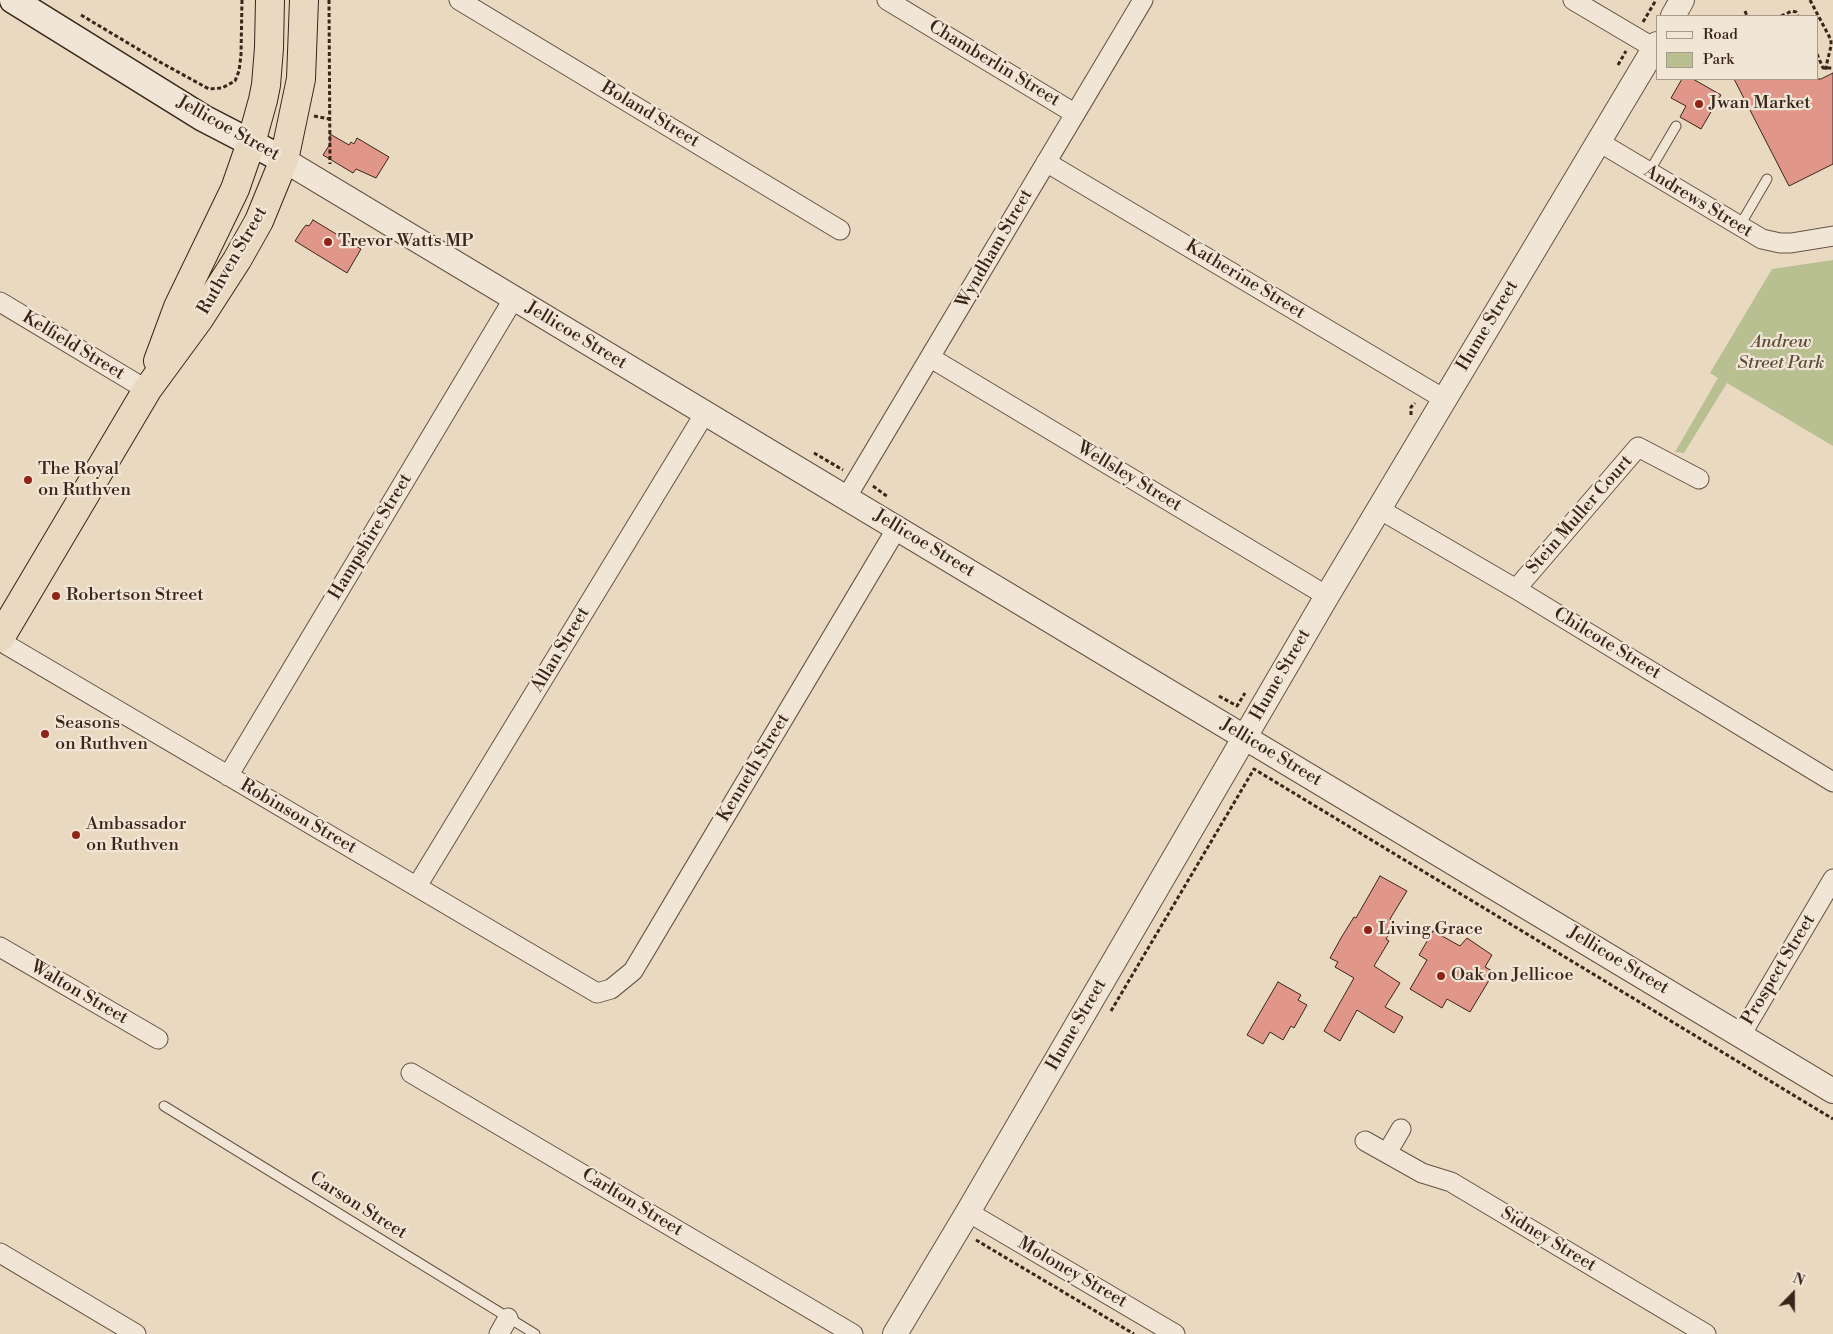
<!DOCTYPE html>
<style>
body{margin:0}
#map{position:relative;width:1833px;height:1334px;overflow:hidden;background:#e9d9c0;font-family:"Libre Bodoni",serif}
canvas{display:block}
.legend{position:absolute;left:1656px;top:15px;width:162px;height:65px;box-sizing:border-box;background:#f1e6d6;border:1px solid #a8998b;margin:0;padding:6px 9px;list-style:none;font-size:15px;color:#3a251b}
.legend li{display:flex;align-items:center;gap:10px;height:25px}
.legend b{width:25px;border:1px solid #a8998b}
.north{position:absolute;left:1768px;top:1269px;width:50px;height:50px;-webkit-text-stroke:4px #f1e6d6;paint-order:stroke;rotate:22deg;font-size:14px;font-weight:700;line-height:20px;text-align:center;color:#3a251b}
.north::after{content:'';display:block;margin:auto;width:18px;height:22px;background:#3a251b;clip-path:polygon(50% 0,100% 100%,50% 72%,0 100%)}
</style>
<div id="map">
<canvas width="1833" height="1334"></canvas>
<ul class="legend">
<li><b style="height:6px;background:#f1e6d6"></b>Road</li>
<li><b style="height:14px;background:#b8bf91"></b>Park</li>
</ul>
<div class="north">N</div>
</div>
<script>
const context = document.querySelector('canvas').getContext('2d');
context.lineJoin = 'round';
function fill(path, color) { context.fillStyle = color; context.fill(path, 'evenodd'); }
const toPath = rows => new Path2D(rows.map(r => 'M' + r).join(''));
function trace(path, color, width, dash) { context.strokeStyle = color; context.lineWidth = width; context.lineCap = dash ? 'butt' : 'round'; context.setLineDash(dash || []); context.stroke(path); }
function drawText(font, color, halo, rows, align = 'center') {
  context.font = font + ' "Libre Bodoni",serif'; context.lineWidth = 4.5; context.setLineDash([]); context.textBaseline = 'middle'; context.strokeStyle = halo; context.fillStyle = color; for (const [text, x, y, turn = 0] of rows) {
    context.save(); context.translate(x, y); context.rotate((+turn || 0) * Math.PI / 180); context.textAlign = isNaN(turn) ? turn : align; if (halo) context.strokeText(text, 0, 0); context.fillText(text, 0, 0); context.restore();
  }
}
fill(toPath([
 [1833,260,1833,446,1727,383,1684,453,1675,452,1718,378,1710,373,1772,269]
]), '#b8bf91');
const building = toPath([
 [1833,73,1833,164,1789,186,1734,79,1821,79,1833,73],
 [1682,79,1693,79,1721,95,1701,129,1680,117,1686,106,1671,98,1682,79],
 [330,134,349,145,351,142,354,144,357,138,389,157,376,178,356,169,353,173,323,155,330,144,330,134],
 [313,220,361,249,347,273,295,241,302,230,306,225,309,226,313,220],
 [1380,876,1407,891,1390,919,1396,923,1386,939,1389,941,1374,966,1400,983,1385,1007,1403,1017,1394,1033,1357,1010,1340,1041,1324,1031,1354,978,1335,967,1338,962,1330,958,1341,938,1354,917,1356,918,1380,876],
 [1433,931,1460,946,1467,938,1492,955,1485,967,1494,972,1470,1012,1447,999,1442,1008,1410,989,1427,960,1419,955,1433,931],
 [1278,982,1301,995,1298,1000,1307,1005,1294,1028,1291,1026,1283,1040,1270,1032,1263,1044,1247,1035,1278,982]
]);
fill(building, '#e09789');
trace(building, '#3a251b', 1);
const service = toPath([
 [1649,172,1676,126],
 [1739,227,1767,179],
 [164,1106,535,1334]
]);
const minor = toPath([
 [459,0,840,230],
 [887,0,1074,113],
 [1573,0,1654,48],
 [1599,142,1762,239,1780,243,1791,243,1833,236],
 [1046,162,1444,399],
 [0,302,147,390],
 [931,358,1327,596],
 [846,498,1143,0],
 [1379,509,1516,589,1833,782],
 [1516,589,1638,447,1699,479],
 [0,641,597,993,611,989,633,971,897,528],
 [228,776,514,298],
 [417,886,705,413],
 [0,947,158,1039],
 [1741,1035,1833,879],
 [411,1073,853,1334],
 [1365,1141,1422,1173,1451,1182,1706,1334],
 [1387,1153,1401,1129],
 [968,1212,1175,1334],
 [0,1253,136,1334],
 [499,1334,508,1318]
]);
const tertiary = toPath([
 [1673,16,1682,0],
 [284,160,1833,1091],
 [895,1334,968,1212,1327,596,1657,44]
]);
const secondary = toPath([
 [13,0,203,118,284,160]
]);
const trunk = toPath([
 [158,361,178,307,235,189,251,143,263,100,266,85,269,48,270,0],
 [0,638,147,390,199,319,237,260,259,221,284,160,301,79,304,0]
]);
trace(service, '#665244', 11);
trace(minor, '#665244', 21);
trace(tertiary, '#665244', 26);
trace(secondary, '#3a251b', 29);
trace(trunk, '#3a251b', 30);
trace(toPath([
 [329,0,330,164],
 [1810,0,1831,40,1831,46,1825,71],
 [1745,11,1747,16],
 [81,15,158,61,209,89,222,88,235,81,239,71,241,55,242,0],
 [1781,16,1792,11,1796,12,1798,16],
 [1643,22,1656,0],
 [1817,54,1823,68,1833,68],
 [1618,65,1626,51],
 [314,116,329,119],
 [1411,415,1411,407,1415,403],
 [814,453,843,470],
 [873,486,888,497],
 [1219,696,1237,706,1245,693],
 [1111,1011,1254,769,1833,1119],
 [976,1240,1134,1334]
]), '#3a251b', 3, [4, 2.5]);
trace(service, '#f1e6d6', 9);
trace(minor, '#f1e6d6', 19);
trace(tertiary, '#f1e6d6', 24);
trace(secondary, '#f1e6d6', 26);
trace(trunk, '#e9d9c0', 28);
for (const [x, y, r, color] of [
 [1699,104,5,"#8f2418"],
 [328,242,5,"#8f2418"],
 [28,480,5,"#8f2418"],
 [56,596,5,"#8f2418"],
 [45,734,5,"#8f2418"],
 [76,835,5,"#8f2418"],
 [1368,930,5,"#8f2418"],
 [1441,976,5,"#8f2418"]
]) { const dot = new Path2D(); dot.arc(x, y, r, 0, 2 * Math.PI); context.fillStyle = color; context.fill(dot); trace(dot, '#f1e6d6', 2); }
drawText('18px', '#3a251b', '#f1e6d6', [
 ["Chamberlin Street",994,64,31],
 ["Boland Street",650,115,31],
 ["Jellicoe Street",228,129,29],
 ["Andrews Street",1698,202,31],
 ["Wyndham Street",995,249,-60],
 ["Ruthven Street",233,261,-60],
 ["Katherine Street",1245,280,31],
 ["Hume Street",1488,326,-59],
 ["Jellicoe Street",576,336,31],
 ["Kelfield Street",73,346,31],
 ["Wellsley Street",1129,477,31],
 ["Stein Muller Court",1580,515,-49],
 ["Hampshire Street",371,537,-59],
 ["Jellicoe Street",924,544,31],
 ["Chilcote Street",1607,644,31],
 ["Allan Street",561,650,-59],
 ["Hume Street",1281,675,-60],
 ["Jellicoe Street",1271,753,31],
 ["Kenneth Street",754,768,-59],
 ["Robinson Street",298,817,30],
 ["Jellicoe Street",1618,961,31],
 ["Prospect Street",1779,970,-59],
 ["Walton Street",79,993,30],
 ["Hume Street",1077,1025,-60],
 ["Carlton Street",632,1203,31],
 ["Carson Street",358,1206,32],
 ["Sidney Street",1548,1240,31],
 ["Moloney Street",1072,1273,30]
]);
drawText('18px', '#3a251b', '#f1e6d6', [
 ["Jwan Market",1709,104],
 ["Trevor Watts MP",338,242],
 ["The Royal",38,470],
 ["on Ruthven",38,491],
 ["Robertson Street",66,596],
 ["Seasons",55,724],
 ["on Ruthven",55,745],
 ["Ambassador",86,825],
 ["on Ruthven",86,846],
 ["Living Grace",1378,930],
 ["Oak on Jellicoe",1451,976]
], 'left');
drawText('italic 18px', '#5a4c38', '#f1e6d6', [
 ["Andrew",1781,343],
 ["Street Park",1781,364]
]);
</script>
